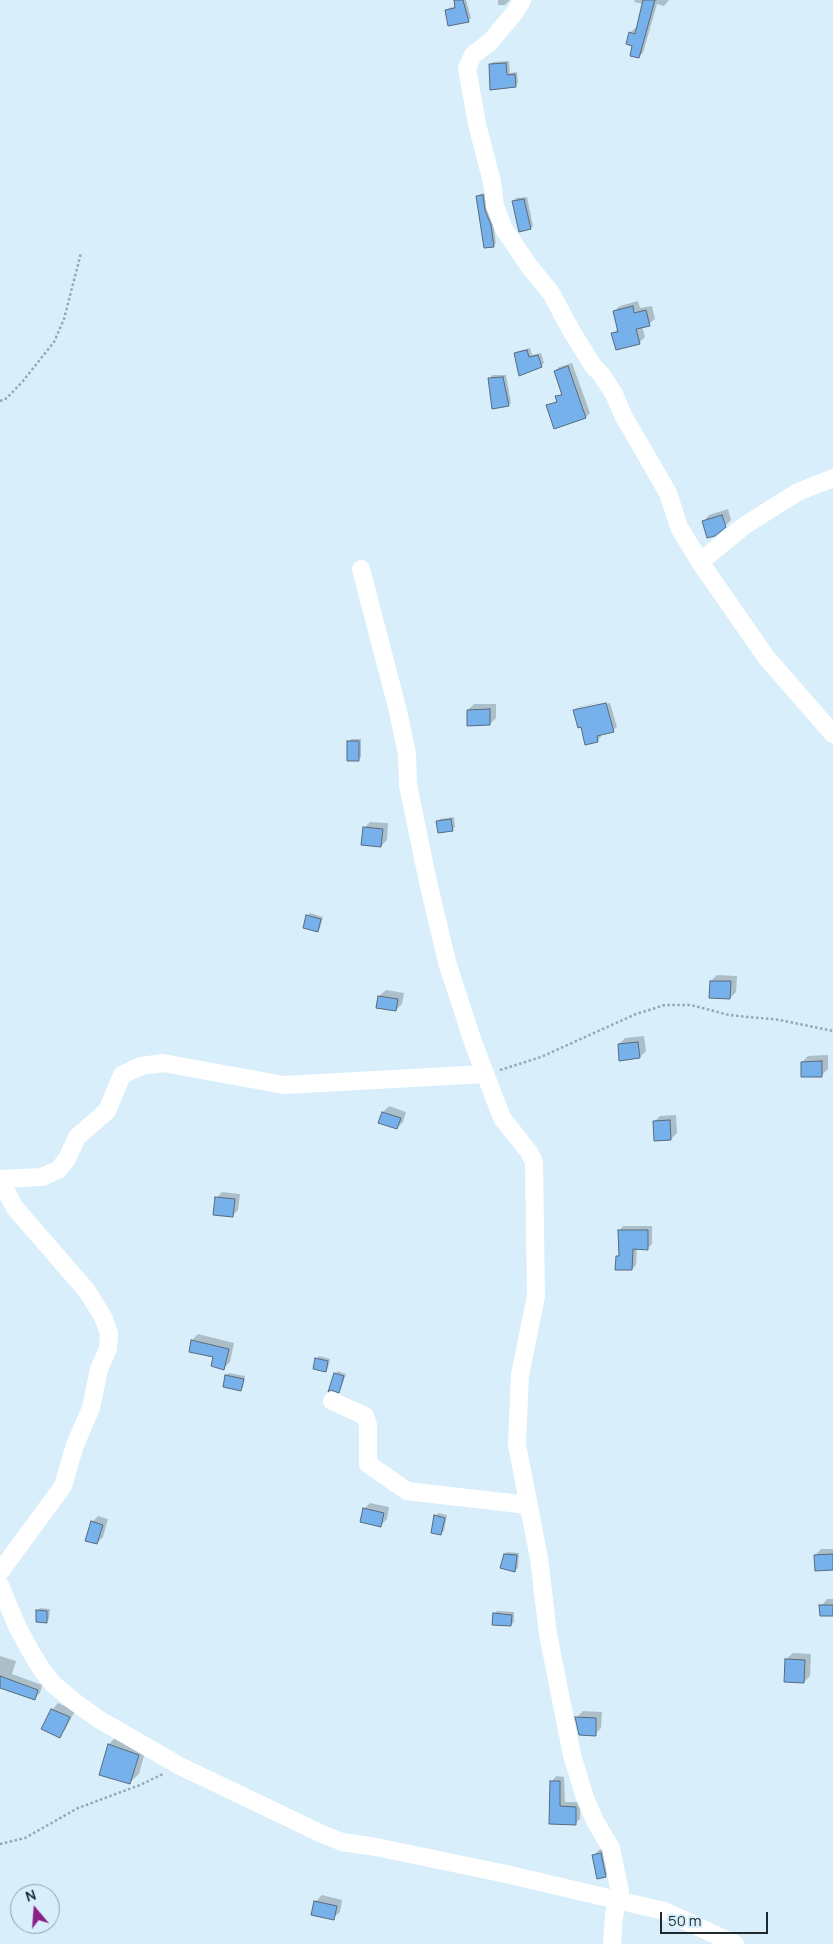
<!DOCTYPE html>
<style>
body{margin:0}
#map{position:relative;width:833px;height:1944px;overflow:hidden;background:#d8effb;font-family:Manrope,sans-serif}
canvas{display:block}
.north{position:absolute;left:10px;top:1884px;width:50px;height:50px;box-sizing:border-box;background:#d8effb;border:1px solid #8ea0a9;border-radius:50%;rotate:342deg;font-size:14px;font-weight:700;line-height:20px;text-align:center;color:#1f2a2f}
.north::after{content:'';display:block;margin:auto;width:18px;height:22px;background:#8a2187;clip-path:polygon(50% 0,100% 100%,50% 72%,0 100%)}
.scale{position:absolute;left:660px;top:1912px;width:108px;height:22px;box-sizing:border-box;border:2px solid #1f2a2f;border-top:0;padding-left:6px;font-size:15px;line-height:18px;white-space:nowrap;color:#1f2a2f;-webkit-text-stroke:4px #d8effb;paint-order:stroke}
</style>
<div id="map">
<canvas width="833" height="1944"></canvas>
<div class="north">N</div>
<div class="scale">50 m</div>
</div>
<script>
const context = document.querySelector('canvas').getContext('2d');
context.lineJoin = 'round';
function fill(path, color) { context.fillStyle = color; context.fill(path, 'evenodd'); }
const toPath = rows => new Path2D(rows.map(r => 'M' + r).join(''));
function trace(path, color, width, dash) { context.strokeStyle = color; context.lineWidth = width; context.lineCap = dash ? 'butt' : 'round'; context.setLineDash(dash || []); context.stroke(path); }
fill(toPath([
 [455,0,466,0,471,18,468,21,446,11,449,8,456,6],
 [498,0,510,0,505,5,498,5],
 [635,0,669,0,664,6,657,4,643,53,638,57,630,33,635,28,638,29,643,4,634,2],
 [509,61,510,73,517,72,518,83,515,86,491,64,493,62],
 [485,193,493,222,496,243,494,246,477,197,480,194],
 [527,197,533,226,531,228,513,201,516,198],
 [638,301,640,308,652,306,655,319,649,324,642,326,645,337,639,343,613,334,618,328,614,311,620,306],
 [530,348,532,355,541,353,544,363,541,366,515,354,518,351],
 [572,363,590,413,586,417,548,406,558,400,557,397,563,392,555,371,559,367],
 [492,375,506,375,511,403,508,405,490,378],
 [728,509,731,520,725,526,703,522,709,515],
 [610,700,577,708,577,710,610,703,617,727,613,730,601,733,601,737,597,741,582,726,574,710,578,707],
 [474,704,496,704,496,718,490,724,468,710],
 [351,739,361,739,361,757,358,760,349,742],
 [454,817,455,827,452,830,438,822,440,819],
 [370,822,388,823,387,840,381,846,364,828],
 [310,913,323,917,320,928,318,930,307,916],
 [717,975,737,976,736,992,730,998,711,981],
 [386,990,404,993,402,1004,396,1010,379,996],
 [644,1036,646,1051,640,1057,619,1044,625,1038],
 [828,1055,828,1069,822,1075,802,1062,808,1056],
 [389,1106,406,1112,403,1122,397,1128,383,1112],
 [676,1115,677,1133,671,1139,654,1122,660,1116],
 [222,1192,240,1194,238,1210,232,1216,216,1198],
 [623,1226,652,1226,652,1244,648,1248,637,1248,636,1265,632,1269,617,1257,620,1254,619,1231],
 [198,1334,234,1343,230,1362,224,1368,214,1356,192,1340],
 [319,1356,330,1359,328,1368,325,1371,316,1359],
 [338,1371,346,1374,341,1388,339,1391,335,1374],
 [229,1373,245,1376,243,1387,240,1389,226,1375],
 [370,1503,389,1507,387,1519,381,1525,364,1509],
 [438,1513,447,1515,444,1531,441,1533,436,1516],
 [98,1516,108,1519,103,1537,97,1543,92,1522],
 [821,1549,833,1549,833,1569,815,1555],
 [507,1552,519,1553,518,1568,515,1570,505,1554],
 [827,1599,833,1599,833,1614,821,1606],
 [40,1608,50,1609,49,1619,46,1622,37,1611],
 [497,1611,514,1612,514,1622,511,1625,494,1614],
 [793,1653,811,1654,810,1676,804,1682,786,1659],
 [0,1656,16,1661,12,1674,42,1685,40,1693,35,1698,0,1686],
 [58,1703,75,1711,65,1730,59,1736,43,1728,52,1710],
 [583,1711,602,1712,601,1728,595,1734,577,1717],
 [118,1735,147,1745,139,1774,129,1783,109,1744],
 [556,1776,564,1777,565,1802,581,1802,580,1819,575,1824,550,1823,551,1782],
 [607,1848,611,1870,605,1876,593,1856,599,1850],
 [322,1895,342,1900,340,1912,333,1918,315,1902]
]), '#0003');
const building = toPath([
 [454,0,463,0,469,22,448,26,445,10,455,8,454,0],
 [643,0,655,0,639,58,630,56,632,46,626,44,629,32,635,34,643,0],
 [506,63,507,75,515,74,516,87,490,90,489,64,506,63],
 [483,195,485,210,491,225,494,247,484,248,476,196,483,195],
 [524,199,531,229,519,232,512,201,524,199],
 [633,306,634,313,646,310,650,326,636,329,640,344,616,350,611,333,618,332,613,311,633,306],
 [527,350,529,357,538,355,542,367,519,376,514,353,527,350],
 [568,366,586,418,554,429,546,405,557,402,555,396,562,395,554,371,568,366],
 [503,377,509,406,492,409,488,378,503,377],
 [722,515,726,527,715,536,707,538,702,521,722,515],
 [606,703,614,732,597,736,598,742,585,745,581,727,578,728,573,710,606,703],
 [490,709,490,725,467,726,467,710,490,709],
 [347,741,359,741,359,761,347,761,347,741],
 [451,819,453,831,438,833,436,821,451,819],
 [363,827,383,829,381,847,361,845,363,827],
 [306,915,321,919,318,932,303,928,306,915],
 [710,981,731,981,730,999,709,998,710,981],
 [378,996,398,999,396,1011,376,1008,378,996],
 [638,1042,640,1058,619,1061,618,1044,638,1042],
 [822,1061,822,1077,801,1077,801,1062,822,1061],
 [382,1112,401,1118,397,1129,378,1123,382,1112],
 [670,1120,671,1140,654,1141,653,1121,670,1120],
 [215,1197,235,1199,233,1217,213,1215,215,1197],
 [618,1230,648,1230,648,1250,633,1249,632,1270,615,1270,616,1256,619,1256,618,1230],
 [191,1340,229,1349,224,1370,211,1366,213,1357,189,1352,191,1340],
 [315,1358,328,1361,326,1372,313,1369,315,1358],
 [334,1373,344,1376,339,1393,331,1390,328,1392,334,1373],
 [225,1375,244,1379,241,1391,223,1387,225,1375],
 [363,1508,384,1513,381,1527,360,1522,363,1508],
 [434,1515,445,1518,441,1535,431,1533,434,1515],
 [91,1521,103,1525,97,1544,85,1541,91,1521],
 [504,1554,517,1555,515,1572,500,1568,504,1554],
 [833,1554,833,1570,815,1571,814,1555,833,1554],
 [819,1605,833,1605,833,1616,820,1616,819,1605],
 [36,1610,47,1611,47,1623,36,1622,36,1610],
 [493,1613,512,1615,511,1626,492,1625,493,1613],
 [785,1659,805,1660,804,1683,784,1682,785,1659],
 [0,1676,38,1690,35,1700,0,1688,0,1676],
 [51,1709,70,1717,60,1738,41,1729,51,1709],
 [575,1717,596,1718,596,1736,579,1735,575,1717],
 [108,1744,139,1755,130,1784,99,1775,108,1744],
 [550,1781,560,1781,560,1806,576,1807,576,1825,549,1824,550,1781],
 [601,1853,606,1877,597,1879,592,1855,601,1853],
 [314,1901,337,1906,334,1920,311,1915,314,1901]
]);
fill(building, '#76b1ec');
trace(building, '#586a7c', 1);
trace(toPath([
 [0,401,7,398,23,381,54,342,64,319,81,253],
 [500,1070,541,1057,636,1014,665,1005,691,1005,729,1015,780,1020,833,1031],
 [0,1844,25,1838,78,1808,140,1785,163,1774]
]), '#95a7b1', 2.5, [2.5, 2.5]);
trace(toPath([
 [522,0,516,11,490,42,473,55,467,68,477,124,492,182,495,206,504,229,529,266,551,293,572,332,594,367,601,374,614,394,624,417,668,493,679,527,700,562,766,657,833,734],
 [700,562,744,526,780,503,798,492,833,478],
 [361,569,398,711,407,754,408,785,428,882,447,962,473,1042,502,1118,529,1152,534,1162,536,1296,520,1375,517,1445,539,1558,548,1634,572,1755,585,1798,595,1821,611,1848,617,1878,620,1891,614,1915,612,1944],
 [0,1179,42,1177,58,1170,67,1159,77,1137,107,1111,122,1075,141,1066,163,1063,284,1085,485,1074],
 [0,1180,15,1208,87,1291,103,1317,109,1333,108,1349,99,1369,91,1408,75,1445,63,1486,0,1572],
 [332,1401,365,1416,368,1425,368,1464,407,1491,528,1505],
 [0,1585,17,1626,31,1652,42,1670,53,1684,76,1703,100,1720,180,1766,322,1834,342,1842,376,1847,506,1874,664,1911,735,1944]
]), '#fff', 18);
</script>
